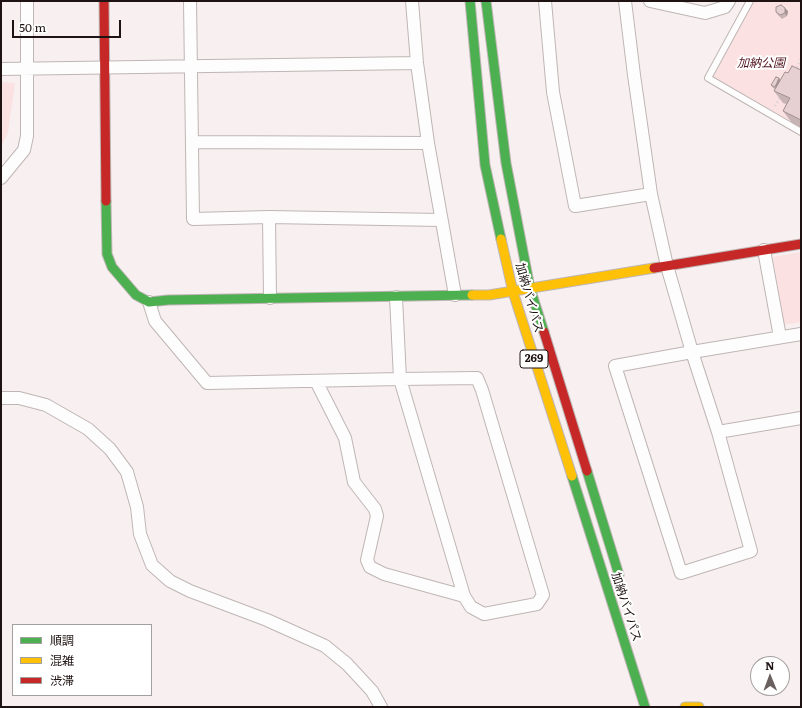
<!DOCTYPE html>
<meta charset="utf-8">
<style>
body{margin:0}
#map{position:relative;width:802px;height:708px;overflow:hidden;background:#f8f0f0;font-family:Literata,"Noto Sans JP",serif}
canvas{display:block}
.frame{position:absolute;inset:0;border:2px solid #1e1212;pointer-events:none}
.legend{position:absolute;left:12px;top:624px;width:140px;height:72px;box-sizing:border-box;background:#fff;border:1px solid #a5a0a0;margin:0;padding:5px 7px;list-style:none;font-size:12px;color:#1e1212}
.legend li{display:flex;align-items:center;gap:8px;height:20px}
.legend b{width:20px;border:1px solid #a5a0a0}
.north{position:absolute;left:750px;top:656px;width:40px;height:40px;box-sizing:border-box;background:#fff;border:1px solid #a5a0a0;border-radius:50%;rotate:359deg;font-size:11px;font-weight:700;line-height:16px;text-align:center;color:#1e1212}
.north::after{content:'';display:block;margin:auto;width:14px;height:18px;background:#6a6060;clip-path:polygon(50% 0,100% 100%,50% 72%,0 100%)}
.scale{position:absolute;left:12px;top:20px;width:109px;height:18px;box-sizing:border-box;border:2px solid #1e1212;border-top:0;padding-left:5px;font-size:12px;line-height:14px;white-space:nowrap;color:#1e1212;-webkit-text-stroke:3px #fff;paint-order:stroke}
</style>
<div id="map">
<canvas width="802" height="708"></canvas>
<div class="frame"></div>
<ul class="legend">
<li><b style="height:5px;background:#4caf50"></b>順調</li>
<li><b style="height:5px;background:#ffc107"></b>混雑</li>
<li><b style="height:5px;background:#c62828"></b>渋滞</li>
</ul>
<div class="north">N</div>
<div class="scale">50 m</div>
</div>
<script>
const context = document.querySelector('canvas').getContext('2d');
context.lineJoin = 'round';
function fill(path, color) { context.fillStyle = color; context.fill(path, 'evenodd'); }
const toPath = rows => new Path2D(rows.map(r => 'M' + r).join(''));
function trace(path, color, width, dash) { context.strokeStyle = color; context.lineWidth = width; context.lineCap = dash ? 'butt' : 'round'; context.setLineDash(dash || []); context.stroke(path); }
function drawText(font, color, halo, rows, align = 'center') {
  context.font = font + ' Literata,"Noto Sans JP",serif'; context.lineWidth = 4; context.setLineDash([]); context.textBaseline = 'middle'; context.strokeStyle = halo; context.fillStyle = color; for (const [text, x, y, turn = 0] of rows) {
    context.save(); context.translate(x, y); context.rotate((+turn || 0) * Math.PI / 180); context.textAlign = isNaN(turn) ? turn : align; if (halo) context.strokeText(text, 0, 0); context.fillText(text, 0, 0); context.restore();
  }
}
fill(toPath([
 [750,1,801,1,801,132,708,78],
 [1,82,15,83,8,133,1,147],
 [801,252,801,322,784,325,773,257]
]), '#fce1e2');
const lane = toPath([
 [750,1,708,78,801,132]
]);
const street = toPath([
 [190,1,193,219,269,217,441,220],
 [412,1,417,63,428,143,455,295],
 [545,1,553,92,575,206,651,194],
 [625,1,634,75,651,194,667,266,692,352,718,432,751,551,681,573,615,366,692,352,801,334],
 [650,1,705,13,725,7,729,1],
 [1,69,417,63],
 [192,142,428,143],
 [1,178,24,150,27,136,27,1],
 [269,217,270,298],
 [764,250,780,337],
 [149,302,155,321,207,383,400,379,477,378,482,390,543,595,537,604,484,614,471,607,464,596,400,379,396,297],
 [316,381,345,438,354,482,375,509,377,516,367,560,370,567,384,574,464,596],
 [1,398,19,398,46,405,88,429,110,449,127,472,137,507,140,534,152,565,170,581,190,591,267,620,325,646,347,664,372,691,381,707],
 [718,432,801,418]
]);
const fast = toPath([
 [470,1,485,165,501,239],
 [486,1,506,163,530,288,544,332],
 [106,201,107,254,112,267,136,295,149,302,168,300,472,295],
 [587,471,619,575],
 [572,476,645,707]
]);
const slow = toPath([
 [501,239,513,292,572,476],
 [472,295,489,295,654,268],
 [685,707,699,707]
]);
const jam = toPath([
 [104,1,106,201],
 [654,268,801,244],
 [544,332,587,471]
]);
trace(lane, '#bfb5b5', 8);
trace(street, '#bfb5b5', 14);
trace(fast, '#bfb5b5', 11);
trace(slow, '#bfb5b5', 11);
trace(jam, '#bfb5b5', 11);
trace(toPath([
 [795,71,801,59],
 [775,106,781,96]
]), '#d3d1d1', 2.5, [1, 3]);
trace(lane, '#fefdfd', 6);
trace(street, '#fefdfd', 12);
trace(fast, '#4caf50', 9);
trace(slow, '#ffc107', 9);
trace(jam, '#c62828', 9);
fill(toPath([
 [788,11,787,16,782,19,778,15,776,12],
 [801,70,801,128,792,123,783,111,786,104,783,103,774,91,775,89,773,88,771,85,779,78,780,80,788,73]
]), '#c7b3b4');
fill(toPath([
 [785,8,788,11,787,16,785,13],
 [779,78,781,82,777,90,775,87]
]), '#a29292');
const building = toPath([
 [781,5,785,8,785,13,780,15,776,12,776,7,781,5],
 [792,66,801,70,801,120,783,111,790,98,774,91,785,72,788,73,792,66],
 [776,77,779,78,775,87,771,85,776,77]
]);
fill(building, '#e7d0d1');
trace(building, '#a29292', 1);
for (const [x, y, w] of [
 [534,359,28]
]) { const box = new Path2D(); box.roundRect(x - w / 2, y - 9, w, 18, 3); context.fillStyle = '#fff'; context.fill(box); trace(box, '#1e1212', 1); }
drawText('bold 11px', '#1e1212', null, [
 ["269",534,359]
]);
drawText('italic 12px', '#50121c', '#fff', [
 ["加納公園",761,63]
]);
drawText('12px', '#1e1212', '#fff', [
 ["加納バイパス",529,298,74],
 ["加納バイパス",626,607,72]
]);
</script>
